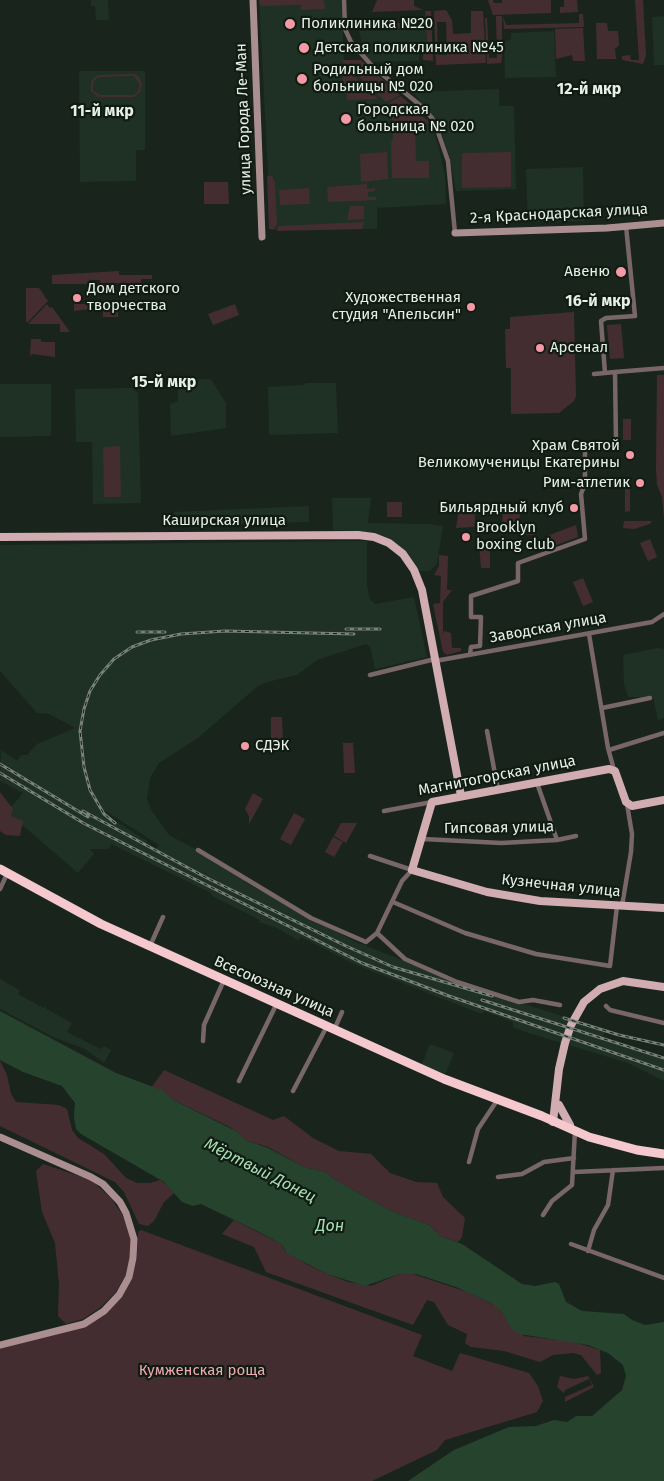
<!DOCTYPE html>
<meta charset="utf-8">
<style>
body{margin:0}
canvas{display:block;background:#19241c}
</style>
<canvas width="664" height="1481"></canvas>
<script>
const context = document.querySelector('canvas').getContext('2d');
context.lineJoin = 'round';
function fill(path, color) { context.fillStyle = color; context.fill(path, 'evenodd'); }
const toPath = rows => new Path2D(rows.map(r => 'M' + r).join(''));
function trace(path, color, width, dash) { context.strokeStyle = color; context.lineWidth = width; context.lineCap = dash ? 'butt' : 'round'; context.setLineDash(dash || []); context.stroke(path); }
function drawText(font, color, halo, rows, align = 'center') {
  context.font = font + ' "Fira Sans",sans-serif'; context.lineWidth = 4.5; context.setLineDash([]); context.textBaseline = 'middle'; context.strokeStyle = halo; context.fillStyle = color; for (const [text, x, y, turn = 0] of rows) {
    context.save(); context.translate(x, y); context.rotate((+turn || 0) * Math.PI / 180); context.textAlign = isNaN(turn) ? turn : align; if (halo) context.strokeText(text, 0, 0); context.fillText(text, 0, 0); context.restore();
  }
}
fill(toPath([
 [91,0,108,0,109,20,96,20,95,6,91,6],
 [259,0,341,0,344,60,361,60,430,123,438,144,445,176,446,204,377,208,377,229,271,230],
 [664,16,664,65,654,65,652,17],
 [426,29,427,52,419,53,419,61,372,62,364,54,359,31],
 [554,31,556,77,505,78,504,41,511,40,511,33],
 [79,71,145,71,145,150,136,150,136,181,80,182],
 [499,89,499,106,514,106,516,189,456,191,450,159,440,127,413,92],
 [583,167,584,221,528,222,526,169],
 [211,379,226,403,226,428,171,436,170,404,178,401,178,380],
 [306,383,336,383,338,433,269,435,268,387,303,385],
 [0,384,51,384,51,436,0,437],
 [132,388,138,393,141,503,93,504,92,442,76,442,75,389],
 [332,498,371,498,368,523,428,524,443,526,437,564,430,571,418,571,401,547,388,538,374,532,333,530],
 [309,506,309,522,174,525,174,512],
 [367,541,367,585,370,599,375,604,414,597,427,657,375,669,370,647,366,644,317,660,297,675,267,682,258,686,198,738,159,763,150,778,147,799,152,811,169,835,247,877,245,882,356,942,466,985,605,1030,603,1038,664,1058,664,1081,628,1063,522,1031,513,1027,513,1022,484,1011,482,1014,356,965,301,937,298,940,277,928,259,922,260,920,212,896,211,893,111,844,109,849,90,849,94,854,78,873,7,812,23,793,0,781,1,750,17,761,21,755,27,755,37,744,75,728,49,714,37,713,0,671,0,545],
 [103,810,104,810,159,845,155,850,146,845,147,841,109,817],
 [658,648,664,649,664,718,658,720,653,697,628,697,624,685,623,655],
 [0,979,20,990,18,994,43,1008,45,1006,46,1009,72,1023,67,1032,101,1049,104,1046,111,1050,104,1063,85,1049,53,1037,0,1009],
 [430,1044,454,1053,445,1075,421,1066]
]), '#1f3024');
fill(toPath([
 [259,0,324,0,325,9,301,10,301,5,260,6],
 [377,0,414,0,414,6,423,10,372,12],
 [488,0,493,0,494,3,502,3,502,0,551,0,551,13,493,15],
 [564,0,577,0,578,12,560,13,560,7,564,7],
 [635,0,643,0,646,56,643,64,622,60,622,56,630,55,631,60,639,60],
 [446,10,452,20,453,34,471,33,471,11,483,11,486,63,436,65,434,11],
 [437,22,446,22,447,55,438,55],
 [425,11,431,11,433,61,423,60,423,53,428,53,426,27,351,30,351,25,426,22],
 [579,14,583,14,584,27,504,29,503,16,506,25,579,23],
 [496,16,502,16,502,58,501,63,487,64,485,18,487,18,489,58,497,58],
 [596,23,607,23,608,31,618,31,619,45,615,49,616,59,597,59],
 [583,28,585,61,573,61,572,55,556,59,555,29],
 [341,60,361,60,400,95,386,102],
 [342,64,346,68,378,99,347,100,347,93,343,93],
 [135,74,140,78,142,85,140,92,134,97,98,97,91,91,91,81,98,75],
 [134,76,140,85,138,91,134,95,99,95,93,90,93,82,98,77],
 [401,96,430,123,415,125,416,161,429,161,429,178,392,178,391,143,393,138,393,124,389,106,390,102],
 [387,152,388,179,361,182,360,154],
 [511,152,511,187,462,188,462,153],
 [267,176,272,176,275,182,277,224,274,229,269,229],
 [204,182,228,182,229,204,204,204],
 [367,184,367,189,375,188,375,191,368,192,368,197,376,197,376,200,328,202,327,187],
 [309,188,310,204,280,205,279,190],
 [350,206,364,206,364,219,347,220],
 [364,222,362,229,277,231,278,226],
 [119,271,119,275,152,275,152,279,141,279,141,283,100,283,100,280,89,280,89,284,52,284,52,275],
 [26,288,39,288,48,301,28,322,26,322],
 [47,304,50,308,52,307,70,332,60,332,60,324,28,324],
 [74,304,118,304,118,317,103,317,103,310,95,310,94,312,91,312,91,309,74,311],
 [235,304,239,315,213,325,208,314],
 [574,312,576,396,574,401,559,413,511,414,511,368,506,368,505,329,510,329,510,317],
 [621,324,624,358,610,359,607,325],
 [31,339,41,339,41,342,55,342,55,357,32,354,30,357],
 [657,375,664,375,664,519,662,497,657,485,656,469],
 [623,419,631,419,631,440,623,440],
 [120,446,121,497,104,497,103,447],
 [625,478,630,478,630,511,625,512],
 [387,502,402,502,402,517,387,517],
 [467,508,476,509,474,527,456,528,458,516,456,511,466,512],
 [503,512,520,512,519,524,502,523],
 [624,521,652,521,650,524,634,529,623,528],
 [576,525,578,537,551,547,547,536],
 [506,527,532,527,534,535,522,535,521,531,506,531],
 [650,539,657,557,648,561,640,543],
 [490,541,490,568,481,568,479,544],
 [439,555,448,556,447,590,452,590,443,602,443,635,444,631,451,633,452,648,461,648,461,651,447,655,443,652,433,604,440,603,441,576,434,575,439,566],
 [583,578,593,602,583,606,573,582],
 [271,717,282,717,283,741,271,741],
 [343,743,353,743,355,773,344,773],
 [0,792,13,809,11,816,23,821,20,836,6,835,0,831],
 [253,793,263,799,249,824,249,816,245,809],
 [294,813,305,819,291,845,280,839],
 [341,823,357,823,346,843,334,836],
 [333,837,343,842,334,857,325,852],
 [0,1061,7,1075,11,1094,16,1102,59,1105,67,1109,72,1130,78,1138,104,1154,126,1178,137,1183,150,1183,160,1180,168,1186,174,1193,164,1202,154,1221,148,1226,139,1224,124,1192,115,1182,0,1126],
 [164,1070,273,1120,284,1116,313,1138,339,1151,371,1154,390,1173,416,1182,437,1183,443,1197,465,1218,462,1237,458,1242,440,1236,429,1225,389,1210,332,1178,326,1172,304,1167,268,1147,245,1140,238,1132,226,1125,173,1100,164,1091,151,1088],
 [43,1164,91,1180,110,1197,122,1214,131,1237,131,1255,126,1275,115,1293,101,1307,83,1319,66,1324,58,1316,59,1284,55,1243,42,1212,36,1171],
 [234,1220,281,1244,285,1251,308,1265,327,1274,348,1282,371,1286,399,1274,410,1273,470,1293,496,1306,524,1336,574,1342,600,1350,601,1373,597,1375,581,1355,573,1353,553,1355,540,1362,504,1351,471,1347,465,1343,467,1334,448,1325,434,1302,427,1300,413,1325,266,1272,254,1247,222,1234],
 [141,1230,422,1335,413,1356,452,1371,460,1353,529,1373,538,1386,543,1401,537,1412,445,1440,437,1450,372,1481,0,1481,0,1348,85,1326,132,1279,137,1256,138,1232],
 [560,1376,574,1379,588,1376,594,1387,565,1402,565,1397,592,1385,589,1379,565,1390,564,1393,557,1387]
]), '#442d30');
fill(toPath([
 [0,1011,116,1073,164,1091,173,1100,238,1132,245,1140,268,1148,304,1167,326,1172,332,1178,389,1210,429,1225,440,1236,462,1244,522,1284,535,1286,555,1282,559,1284,566,1302,582,1311,624,1314,632,1320,645,1325,664,1322,664,1481,408,1481,454,1450,509,1427,536,1426,554,1420,567,1422,576,1416,592,1416,622,1390,626,1376,623,1365,608,1353,588,1345,519,1334,512,1329,501,1311,491,1303,456,1287,416,1274,399,1274,365,1286,327,1274,288,1254,281,1244,259,1232,201,1204,193,1206,182,1202,164,1182,81,1134,76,1129,74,1118,75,1103,62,1086,23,1072,0,1060]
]), '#26432e');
trace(toPath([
 [344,0,345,29,351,42,373,67,420,105,432,118,438,132,448,161,455,233],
 [615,372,664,368],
 [594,374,605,373],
 [589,634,608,748,614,770],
 [470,654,471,647,480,646,481,617,471,617,471,596,518,581,518,563,585,539,581,494,585,484,585,445,616,443,615,372,605,373,601,321,606,318,635,316,626,226],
 [435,661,652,622,664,614],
 [370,675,435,659],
 [602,708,650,698],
 [487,731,498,790],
 [609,750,664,733],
 [537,783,557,840],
 [384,811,432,802],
 [423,839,501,843,557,840,576,836],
 [198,850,311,918,366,942,377,933,402,881,412,870],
 [370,856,412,870],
 [0,889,7,874],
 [393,902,465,933,536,954,610,966,617,906],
 [622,906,631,852,632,834,627,804],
 [377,933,405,959,457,982,519,1002,533,1000,560,1005],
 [150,946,163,917],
 [606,1006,610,1010,664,1023],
 [334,1030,342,1012],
 [203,1041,204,1025,224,980],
 [239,1081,277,1003],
 [293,1091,327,1026],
 [469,1162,478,1129,498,1099],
 [574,1172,664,1168],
 [498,1177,522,1174,544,1162,574,1158],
 [543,1215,552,1201,572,1185,575,1131],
 [571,1244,664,1278],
 [588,1251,594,1230,608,1205,613,1170]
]), '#786668', 4.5);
trace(toPath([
 [253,0,262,237],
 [455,233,607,228,664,223],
 [0,1137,91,1177,103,1184,120,1202,126,1213,134,1239,133,1258,129,1277,119,1295,104,1311,84,1324,0,1345]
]), '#aa8e90', 7);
trace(toPath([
 [0,537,358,535,374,537,389,543,403,554,414,570,422,590,461,796],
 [664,800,632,806,626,802,615,771,609,769,432,802,412,870,487,892,540,901,664,908],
 [559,1105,570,1125],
 [553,1122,559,1069,565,1043,571,1025,584,1002,600,989,623,981,664,987]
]), '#d1acb0', 8);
trace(toPath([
 [0,869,101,924,444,1079,542,1116,589,1137,637,1150,664,1154]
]), '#f4c8cd', 9);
const rail = toPath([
 [346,629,380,629],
 [137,632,165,632],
 [0,764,88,817],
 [0,773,85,824,362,963,449,996,664,1070],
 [83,811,205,877,346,946,393,967,492,996],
 [115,823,104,814,90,790,84,767,80,731,84,709,90,691,100,675,114,659,132,647,151,640,181,634,225,631,354,634],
 [482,1000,664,1058],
 [564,1018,619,1035,664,1045]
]);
trace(rail, '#78827b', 3);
trace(rail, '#101b12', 1, [4]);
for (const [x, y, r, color] of [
 [290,24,6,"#f49aa6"],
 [304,48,6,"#f49aa6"],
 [302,79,6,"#f49aa6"],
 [346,119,6,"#f49aa6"],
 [621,272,6,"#f49aa6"],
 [77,298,5,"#f49aa6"],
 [471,307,5,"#f49aa6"],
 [540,348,5,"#f49aa6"],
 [630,455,5,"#f49aa6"],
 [640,483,5,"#f49aa6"],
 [574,508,5,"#f49aa6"],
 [466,537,5,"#f49aa6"],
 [245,746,5,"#f49aa6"]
]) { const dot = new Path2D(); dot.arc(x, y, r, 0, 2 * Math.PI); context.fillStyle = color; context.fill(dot); trace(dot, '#101b12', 2); }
drawText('15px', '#e7efe9', '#101b12', [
 ["Поликлиника №20",301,24],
 ["Детская поликлиника №45",315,48],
 ["Родильный дом",313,70],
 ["больницы № 020",313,87],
 ["Городская",357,110],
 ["больница № 020",357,127],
 ["Авеню",610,272,"right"],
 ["Дом детского",87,289],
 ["творчества",87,306],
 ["Художественная",461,298,"right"],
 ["студия \"Апельсин\"",461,315,"right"],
 ["Арсенал",550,348],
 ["Храм Святой",620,446,"right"],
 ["Великомученицы Екатерины",620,463,"right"],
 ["Рим-атлетик",630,483,"right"],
 ["Бильярдный клуб",564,508,"right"],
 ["Brooklyn",476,528],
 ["boxing club",476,545],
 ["СДЭК",255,746]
], 'left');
drawText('15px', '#e7efe9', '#101b12', [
 ["улица Города Ле-Ман",244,119,-92],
 ["2-я Краснодарская улица",559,214,-3],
 ["Каширская улица",224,521],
 ["Заводская улица",548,628,-10],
 ["Магнитогорская улица",497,776,-11],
 ["Гипсовая улица",499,828,-1],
 ["Кузнечная улица",561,886,6],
 ["Всесоюзная улица",274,987,24]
]);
drawText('15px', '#eda9b1', '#101b12', [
 ["Кумженская роща",202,1371]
]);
drawText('bold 16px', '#e7efe9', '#101b12', [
 ["12-й мкр",589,90],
 ["11-й мкр",102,112],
 ["16-й мкр",598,302],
 ["15-й мкр",164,383]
]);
drawText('italic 16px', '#a8dfb5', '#101b12', [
 ["Мёртвый Донец",260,1171,27],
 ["Дон",330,1227]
]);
</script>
